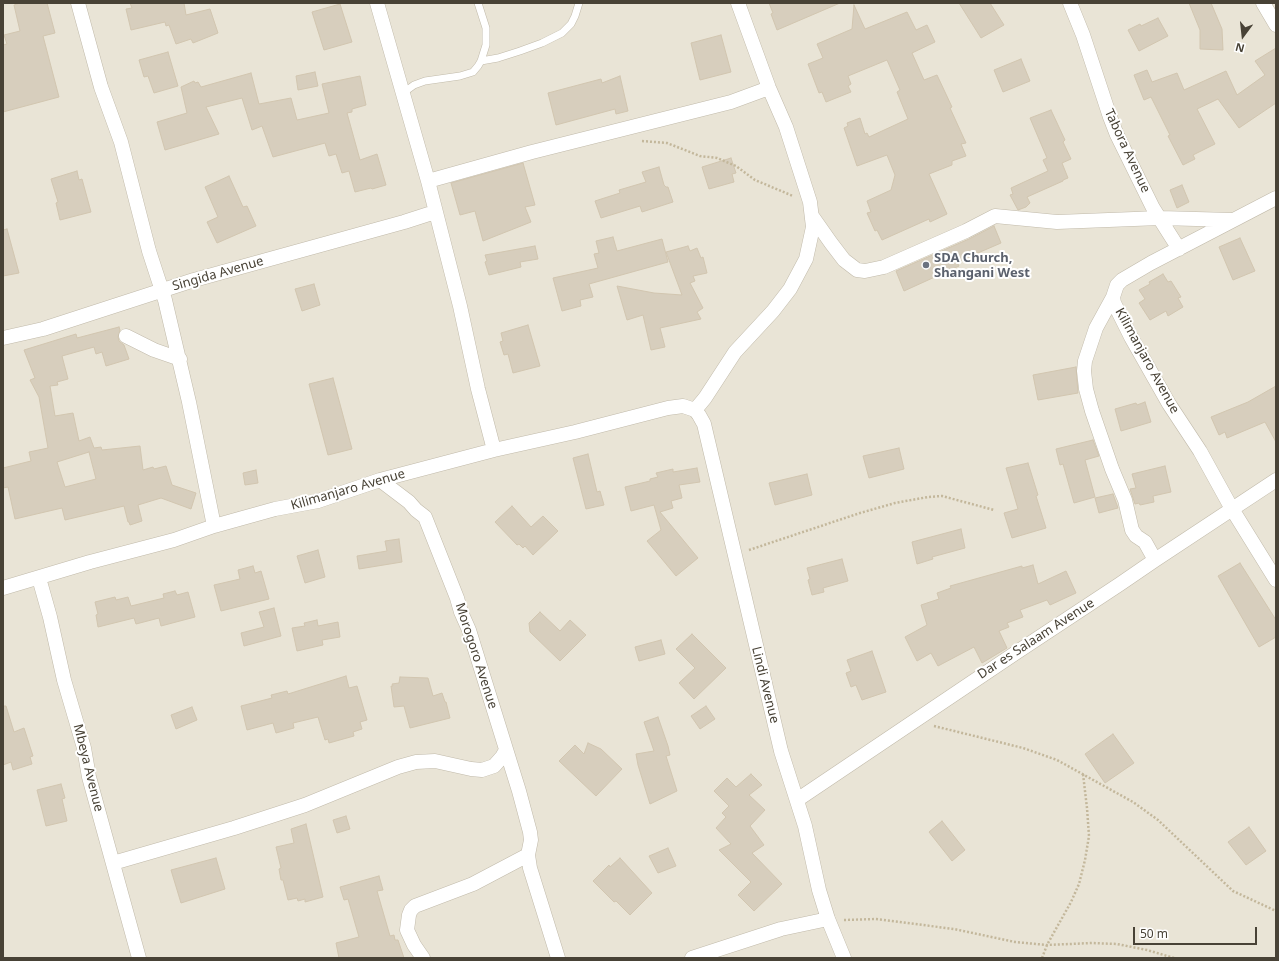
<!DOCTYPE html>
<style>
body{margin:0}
#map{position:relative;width:1279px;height:961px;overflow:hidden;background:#f5f1e8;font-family:"Noto Sans",sans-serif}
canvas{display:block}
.frame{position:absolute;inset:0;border:4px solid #484236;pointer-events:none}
.north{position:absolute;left:1223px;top:16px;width:40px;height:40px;-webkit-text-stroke:3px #fff;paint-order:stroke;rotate:195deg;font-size:11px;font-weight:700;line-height:16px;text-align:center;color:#484236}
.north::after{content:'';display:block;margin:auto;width:14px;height:18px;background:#484236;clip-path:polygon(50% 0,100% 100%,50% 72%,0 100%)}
.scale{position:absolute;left:1133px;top:927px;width:124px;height:18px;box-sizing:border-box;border:2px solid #484236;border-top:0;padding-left:5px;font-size:12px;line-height:14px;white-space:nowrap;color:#484236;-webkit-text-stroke:3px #fff;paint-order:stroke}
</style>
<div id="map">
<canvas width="1279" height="961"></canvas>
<div class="frame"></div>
<div class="north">N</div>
<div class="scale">50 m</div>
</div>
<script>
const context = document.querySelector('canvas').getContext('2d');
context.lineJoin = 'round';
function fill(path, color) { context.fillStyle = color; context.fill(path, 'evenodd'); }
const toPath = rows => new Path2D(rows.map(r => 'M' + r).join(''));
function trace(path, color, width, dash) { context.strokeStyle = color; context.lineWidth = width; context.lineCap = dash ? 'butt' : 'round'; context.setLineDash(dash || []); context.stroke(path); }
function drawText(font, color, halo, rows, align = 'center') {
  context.font = font + ' "Noto Sans",sans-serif'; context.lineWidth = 4; context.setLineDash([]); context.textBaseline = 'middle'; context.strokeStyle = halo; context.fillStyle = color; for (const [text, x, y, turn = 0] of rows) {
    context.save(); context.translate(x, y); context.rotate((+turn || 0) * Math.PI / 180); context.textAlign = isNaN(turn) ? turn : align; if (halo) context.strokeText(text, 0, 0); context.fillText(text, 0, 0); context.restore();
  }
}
fill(toPath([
 [3,3,1276,3,1276,958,3,958]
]), '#e9e4d6');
const building = toPath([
 [20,3,47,3,55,33,43,36,59,97,3,112,3,45,7,44,4,35,20,31,14,5,20,3],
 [130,3,184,3,186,15,210,9,218,33,193,43,191,39,176,44,169,25,166,26,165,22,131,30,126,9,132,8,130,3],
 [769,3,840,3,777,30,771,14,773,13,769,3],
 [959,3,990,3,1004,25,981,38,959,3],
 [1189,3,1211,3,1222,29,1223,50,1200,49,1200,30,1189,3],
 [340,4,352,42,324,50,312,12,340,4],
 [854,5,865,29,907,12,916,30,927,25,935,42,912,53,924,80,937,75,952,107,950,108,966,143,961,144,966,156,952,161,952,165,929,174,947,214,930,222,929,219,882,240,877,230,875,231,867,213,871,212,867,201,891,190,895,175,887,155,857,166,844,128,848,126,847,123,860,118,865,134,867,133,869,137,908,119,897,92,900,90,887,60,848,76,851,84,848,86,851,92,826,102,822,92,819,93,808,64,823,58,817,44,852,29,854,5],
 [1158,18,1168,36,1139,51,1128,30,1140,24,1141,26,1158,18],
 [721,35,731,72,700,80,691,43,721,35],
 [1276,48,1276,103,1239,128,1218,99,1197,109,1215,144,1193,155,1195,159,1183,165,1168,136,1170,135,1151,97,1144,100,1134,75,1147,70,1152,82,1177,73,1184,90,1226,71,1237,95,1265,75,1255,61,1276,48],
 [168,52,178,86,154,93,148,76,144,77,139,60,168,52],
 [1021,59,1030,81,1003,92,994,70,1021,59],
 [315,72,318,86,298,90,296,76,315,72],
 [251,73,259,104,291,98,297,120,329,113,322,84,360,76,366,105,352,109,352,112,347,113,360,160,377,154,386,185,372,189,371,188,355,192,349,171,342,173,336,154,329,156,325,143,273,157,262,126,252,130,242,98,206,107,219,134,165,150,157,122,187,113,181,87,194,81,195,83,198,82,201,87,251,73],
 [620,76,628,111,616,114,615,109,556,125,548,93,601,79,602,83,620,76],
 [1051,110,1065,140,1063,142,1071,159,1062,163,1068,178,1063,180,1063,181,1027,197,1030,203,1026,207,1018,210,1010,195,1013,194,1011,188,1048,171,1043,160,1047,158,1030,118,1051,110],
 [731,158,736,173,732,174,734,182,709,189,702,167,731,158],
 [523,163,535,205,525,207,531,222,483,241,475,211,460,215,451,183,523,163],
 [659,167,664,185,666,187,668,187,673,202,642,212,640,206,601,218,595,201,620,193,619,190,646,182,642,172,659,167],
 [77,171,79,180,82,179,91,212,60,220,56,203,58,202,51,179,77,171],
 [229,176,243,207,247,206,256,226,217,243,207,222,218,217,205,187,229,176],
 [1182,185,1189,202,1177,208,1170,190,1182,185],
 [994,226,1001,243,957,262,959,266,904,291,896,271,969,239,994,226],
 [7,229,19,273,3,276,3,230,7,229],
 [613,237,617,251,662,239,668,262,589,284,593,297,580,300,581,306,562,311,553,278,598,268,594,254,599,253,596,241,613,237],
 [1240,238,1255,271,1233,280,1219,247,1240,238],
 [535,246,538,259,520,262,521,267,489,275,485,262,487,261,485,255,535,246],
 [688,246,690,251,697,248,701,258,703,257,707,273,693,276,695,281,690,283,703,308,697,312,701,319,660,328,665,347,651,350,643,315,627,320,617,286,654,293,682,295,666,252,688,246],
 [1163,274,1168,282,1171,281,1181,297,1178,298,1183,307,1168,316,1166,311,1150,320,1139,303,1145,299,1139,290,1150,284,1149,282,1163,274],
 [314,284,320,305,302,311,295,289,314,284],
 [528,325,540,366,513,373,508,354,504,355,500,342,503,341,501,333,528,325],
 [119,327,120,330,118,337,119,341,124,345,129,359,106,366,102,352,96,354,94,347,62,356,68,379,57,382,58,385,50,386,55,416,73,413,79,441,90,437,94,448,101,447,102,450,140,446,143,470,153,467,154,469,166,466,172,485,196,493,191,509,161,498,138,505,142,521,130,525,129,522,128,522,124,506,65,520,62,508,15,519,8,487,3,488,3,468,31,461,29,452,48,448,39,397,30,380,35,378,24,350,76,334,77,338,119,327],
 [89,452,96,479,65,487,57,462,89,452],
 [1076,367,1078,393,1038,400,1033,375,1076,367],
 [333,378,352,449,328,455,309,384,333,378],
 [1276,386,1276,442,1265,422,1227,438,1225,432,1219,435,1211,417,1248,402,1276,386],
 [1145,402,1151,422,1121,431,1115,409,1136,403,1137,405,1145,402],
 [1093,440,1099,456,1085,460,1095,497,1074,503,1063,464,1060,465,1056,449,1093,440],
 [899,448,904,469,869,478,863,456,899,448],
 [588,454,597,492,600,491,604,505,586,509,573,458,588,454],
 [1028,463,1038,495,1036,496,1046,528,1012,538,1004,513,1018,509,1006,468,1028,463],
 [1165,466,1171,492,1153,496,1154,502,1140,505,1139,503,1135,504,1130,489,1136,488,1132,474,1165,466],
 [697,468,700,482,679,485,682,498,671,501,673,508,660,512,698,558,676,576,647,541,661,530,654,505,631,511,625,487,650,481,650,479,658,477,656,473,673,469,673,472,697,468],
 [256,470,258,483,245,485,243,473,256,470],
 [807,474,812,495,775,505,769,483,807,474],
 [1113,494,1118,508,1099,513,1095,498,1113,494],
 [512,506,531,527,543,516,558,531,533,555,525,546,523,548,519,544,517,545,495,522,512,506],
 [961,529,965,548,932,557,933,559,917,564,912,542,961,529],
 [399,539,402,562,359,569,357,556,387,551,385,541,399,539],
 [318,550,325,577,305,583,297,556,318,550],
 [842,559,848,581,823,588,824,592,812,595,808,580,810,579,807,568,842,559],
 [1240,563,1276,620,1276,637,1259,647,1218,576,1240,563],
 [1033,565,1038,584,1066,571,1076,593,1050,605,1047,600,1020,610,1023,617,1007,623,1009,627,999,631,1007,648,982,663,974,647,938,666,931,653,917,661,905,637,927,625,921,605,939,599,937,593,951,588,950,586,1022,566,1022,568,1033,565],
 [253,566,255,573,261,571,269,599,221,611,214,585,240,579,238,570,253,566],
 [175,591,177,595,188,592,195,617,161,626,159,618,136,624,134,618,98,627,96,615,98,614,95,602,115,597,116,600,128,597,131,606,164,598,163,594,175,591],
 [274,608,281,636,244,646,241,633,264,627,259,612,274,608],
 [540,612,560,631,570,620,586,635,560,661,530,632,529,623,540,612],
 [317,620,318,626,338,622,340,637,322,640,323,645,297,651,292,628,305,626,304,623,317,620],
 [692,634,726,668,694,699,679,683,695,668,676,649,692,634],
 [661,640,665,654,639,661,635,647,661,640],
 [872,651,886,692,862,700,856,685,851,687,846,673,851,671,847,660,872,651],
 [346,676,349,688,357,686,367,720,360,722,362,729,353,732,354,736,329,743,328,739,325,740,318,717,293,723,294,728,276,733,273,723,247,730,241,706,272,698,271,695,287,691,288,694,346,676],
 [400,677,428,678,433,696,442,693,445,702,446,702,450,718,410,728,404,706,394,707,391,686,393,686,392,684,399,683,400,677],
 [3,706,6,706,14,732,24,728,33,756,30,757,32,764,13,770,11,762,3,765,3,706],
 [706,706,715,719,700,729,691,716,706,706],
 [192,707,197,720,176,729,171,715,192,707],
 [658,717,668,746,670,755,666,756,677,791,650,804,638,765,636,754,654,751,644,722,658,717],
 [1113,734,1134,763,1105,783,1085,754,1113,734],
 [588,743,601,749,622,769,596,796,559,761,575,745,584,754,588,743],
 [751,774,762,785,749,795,765,810,750,826,764,845,752,853,782,884,754,911,738,895,751,882,719,850,731,844,716,828,726,817,722,813,729,806,714,791,727,778,736,787,751,774],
 [61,784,65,798,62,799,67,821,46,826,37,790,61,784],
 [346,816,350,829,337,833,333,820,346,816],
 [942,821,965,850,952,861,929,832,942,821],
 [306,824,323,897,305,902,305,899,298,901,297,898,288,900,283,880,281,880,279,869,281,868,276,847,294,843,291,829,306,824],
 [1249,827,1266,851,1246,865,1228,842,1249,827],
 [668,848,676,866,658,873,649,856,668,848],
 [216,858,225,889,181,903,171,870,216,858],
 [620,858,652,893,630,915,616,901,614,902,593,881,609,865,610,867,620,858],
 [379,876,383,890,377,891,390,936,394,935,395,940,398,940,404,958,339,958,336,943,359,937,348,899,344,900,340,887,379,876]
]);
fill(building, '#d7cebd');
trace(building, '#d2c6b0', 1);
const lane = toPath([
 [481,61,498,58,520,51,542,43,562,33,571,24,575,16,579,3],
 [403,93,414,85,425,81,460,76,473,72,478,66,481,61,486,45,486,28,478,3]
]);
const street = toPath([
 [78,3,101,87,121,142,149,251,165,300,189,402,214,526],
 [377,3,428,181,460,306,478,389,494,450],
 [1070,3,1083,35,1110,117,1117,135,1153,208,1179,249],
 [1263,3,1276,25],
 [428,181,532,152,731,102,769,88],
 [1276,198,1151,263,1122,280,1117,285,1113,297,1114,303,1131,337,1169,404,1200,451,1232,509,1276,580],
 [812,216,831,243,844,260,857,270,865,271,884,267,966,231,995,216,1057,222,1160,218,1232,220],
 [1113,297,1096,328,1085,361,1084,371,1086,389,1092,411,1112,469,1125,500,1132,530,1136,536,1145,542,1155,560],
 [126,336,154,350,180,359],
 [3,338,43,329,194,280,404,222,435,212],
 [695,410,705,398,735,352,773,311,790,289,806,259,813,227,810,202,786,127,769,88,738,3],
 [380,480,409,502,416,510,425,517,457,598,461,612,469,630,519,791,530,832,531,840,528,855,530,868,558,958],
 [39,578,50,617,64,680,84,748,89,777,139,958],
 [3,588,90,562,174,540,214,526,275,509,318,501,380,480,494,450,575,432,668,408,683,406,695,410,699,415,704,424,781,751,805,826,819,890,828,919,844,958],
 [797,800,1017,652,1120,584,1155,560,1276,480],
 [113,863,234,828,305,805,398,767,416,762,435,761,471,769,482,770,494,766,502,757,506,750],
 [423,958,414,945,407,930,409,915,411,910,415,906,473,884,528,855],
 [692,958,781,929,828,919]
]);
trace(lane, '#c1baaa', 8);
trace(street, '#c1baaa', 15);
trace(toPath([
 [642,141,667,143,700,156,717,158,736,166,755,180,793,196],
 [749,550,860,513,895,503,928,497,942,496,994,510],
 [934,726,1023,748,1057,760,1133,802,1158,820,1233,891,1276,911],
 [844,920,876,919,954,929,1015,942,1047,945,1092,943,1117,944,1147,950,1174,958],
 [1042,958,1047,945,1071,902,1079,884,1085,860,1089,836,1087,808,1083,774]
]), '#c3b79b', 2.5, [2, 2]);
trace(lane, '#fff', 7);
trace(street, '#fff', 14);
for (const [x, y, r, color] of [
 [926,265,4,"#6b7280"]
]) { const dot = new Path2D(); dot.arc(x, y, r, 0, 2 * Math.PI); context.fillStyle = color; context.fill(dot); trace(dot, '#fff', 1.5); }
drawText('13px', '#484236', '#fff', [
 ["Tabora Avenue",1127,151,65],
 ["Singida Avenue",218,274,-16],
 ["Kilimanjaro Avenue",1147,361,61],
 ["Kilimanjaro Avenue",348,490,-16],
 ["Dar es Salaam Avenue",1036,639,-33],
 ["Morogoro Avenue",476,656,72],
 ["Lindi Avenue",765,685,76],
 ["Mbeya Avenue",88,768,76]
]);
drawText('bold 13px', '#5b616d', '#fff', [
 ["SDA Church,",934,258],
 ["Shangani West",934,273]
], 'left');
</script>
